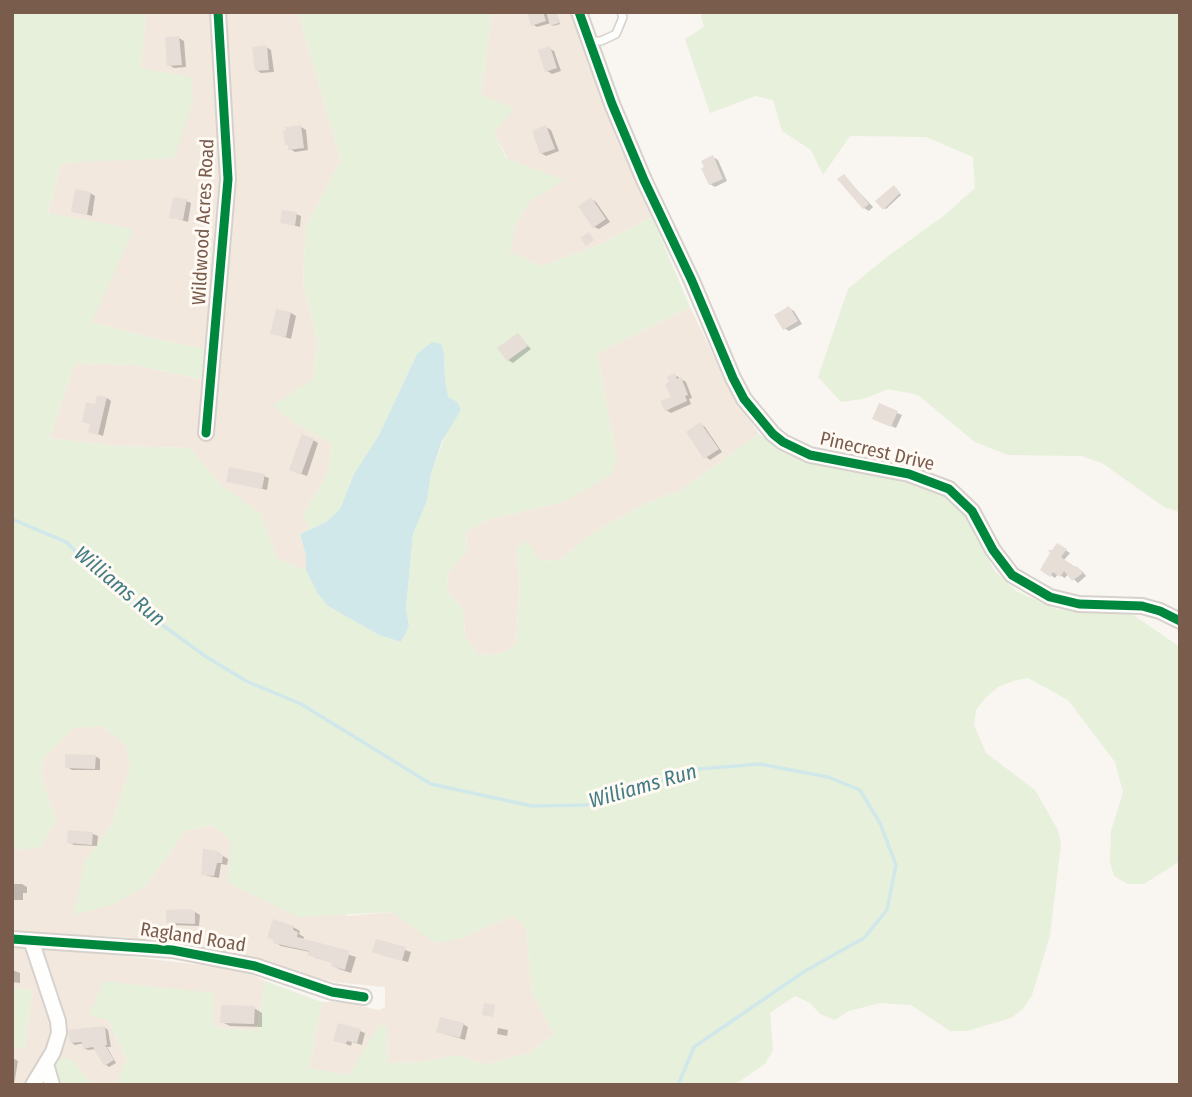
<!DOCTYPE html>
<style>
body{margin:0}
#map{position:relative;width:1192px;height:1097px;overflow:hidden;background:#f9f5f0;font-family:"Fira Sans Condensed",sans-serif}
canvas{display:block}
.frame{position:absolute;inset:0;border:14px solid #7a5c4d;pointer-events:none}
</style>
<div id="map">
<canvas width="1192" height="1097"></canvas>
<div class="frame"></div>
</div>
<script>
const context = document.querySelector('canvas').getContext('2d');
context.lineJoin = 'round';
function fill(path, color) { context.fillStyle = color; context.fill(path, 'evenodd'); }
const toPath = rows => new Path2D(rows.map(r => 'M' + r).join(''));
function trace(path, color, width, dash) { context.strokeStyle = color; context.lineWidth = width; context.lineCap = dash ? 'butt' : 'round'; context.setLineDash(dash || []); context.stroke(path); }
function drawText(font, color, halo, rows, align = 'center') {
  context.font = font + ' "Fira Sans Condensed",sans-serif'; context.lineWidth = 6; context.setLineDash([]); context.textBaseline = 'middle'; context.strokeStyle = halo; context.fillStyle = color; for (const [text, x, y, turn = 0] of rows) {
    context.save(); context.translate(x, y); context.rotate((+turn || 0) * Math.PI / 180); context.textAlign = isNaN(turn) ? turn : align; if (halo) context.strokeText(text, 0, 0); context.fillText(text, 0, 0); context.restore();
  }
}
fill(toPath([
 [146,12,298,12,341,161,306,226,303,284,318,342,313,379,295,423,332,444,328,473,303,515,310,529,300,534,306,556,306,570,277,559,261,514,220,485,190,448,116,446,49,438,75,363,137,365,203,380,206,349,156,339,92,322,48,214,61,163,91,161,141,68],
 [494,12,571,12,619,145,652,217,601,244,542,266,509,252,516,224,530,201,494,133,481,94,491,19],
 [690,307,718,365,744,412,759,434,681,490,643,505,591,534,560,560,540,561,516,548,520,582,516,644,503,653,478,655,465,636,463,609,447,592,448,572,467,552,466,532,490,519,563,502,617,459,597,353],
 [102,726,126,745,130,769,112,823,84,863,145,887,186,830,213,825,231,841,348,916,392,912,463,938,513,915,526,928,532,992,554,1034,531,1052,486,1065,457,1055,421,1062,388,1063,387,1027,350,1075,309,1069,322,1002,341,1002,379,1010,385,1007,385,987,334,982,183,945,126,937,12,934,12,850,41,847,56,820,41,776,44,757,74,728],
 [12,948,90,952,243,970,265,981,257,1031,89,1015,108,1020,127,1061,116,1085,92,1085,73,1060,56,1085,12,1085,12,1047,25,1049,32,990,12,988]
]), '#f2e8de');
fill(toPath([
 [12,12,146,12,141,68,191,77,193,102,174,158,61,163,48,213,134,229,92,322,156,339,206,349,204,380,137,365,75,363,49,438,116,446,190,448,220,485,261,513,277,559,306,570,318,594,328,606,379,635,401,642,409,626,406,608,413,534,427,501,431,475,457,402,448,398,445,389,445,362,417,354,379,435,354,474,340,509,326,522,310,529,303,515,328,473,332,444,295,423,273,405,313,379,318,342,303,284,306,226,341,161,298,12,494,12,491,19,481,94,514,109,494,133,506,158,564,180,530,201,516,224,510,252,542,266,601,244,652,217,690,307,597,353,617,459,611,475,563,502,490,519,466,532,467,552,448,572,447,592,463,609,465,636,478,655,503,653,516,644,520,582,516,548,528,541,540,561,560,560,591,534,643,505,681,490,759,434,793,456,840,468,902,480,937,490,961,509,994,570,1016,591,1056,609,1091,612,1129,612,1180,647,1180,861,1144,884,1128,884,1114,876,1110,862,1111,831,1123,792,1115,762,1068,700,1028,678,1013,681,998,687,986,697,976,710,974,725,986,753,1035,790,1058,830,1061,844,1050,936,1032,995,1023,1009,1011,1018,967,1031,950,1031,911,1005,880,1003,849,1011,835,1020,820,1014,810,1003,795,996,770,1013,773,1050,765,1064,734,1085,116,1085,127,1060,108,1020,89,1016,103,981,213,993,214,1027,257,1031,265,981,322,1002,309,1068,349,1075,379,1025,387,1026,388,1063,421,1062,457,1055,486,1065,531,1052,554,1034,532,993,526,928,513,915,463,938,435,943,392,912,299,917,227,883,231,841,213,825,186,830,145,887,114,904,74,915,84,863,112,823,130,769,126,745,102,726,74,728,44,757,41,776,56,820,41,848,12,850],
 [700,12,1180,12,1180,512,1164,507,1102,463,1081,456,1008,455,975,442,918,395,889,389,863,399,841,402,818,377,848,289,888,256,945,215,975,188,973,157,926,137,850,136,823,175,811,150,782,131,773,100,756,96,710,113,685,39,704,27],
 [12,988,32,990,25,1049,12,1047],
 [58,1057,73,1060,92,1085,56,1085,52,1069]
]), '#e7f0db');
fill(toPath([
 [432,342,441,344,444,353,445,380,448,397,457,402,461,410,442,441,431,474,427,501,413,534,406,608,409,626,401,642,379,635,328,606,318,594,306,570,306,556,300,534,326,522,340,509,354,474,379,435,417,354]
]), '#d0e8ea');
fill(toPath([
 [529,12,547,12,548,17,556,14,560,24,553,26,551,23,537,27,532,24],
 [179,38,184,41,186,67,174,68,169,65],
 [266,47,271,50,274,72,261,73,256,70],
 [549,48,554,51,561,71,552,74,547,71],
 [301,127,306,130,308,150,295,152,290,149],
 [546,127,551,130,559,151,546,156,541,153],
 [713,157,718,160,727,181,715,187,710,184],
 [844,176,873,207,869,211,864,208],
 [896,188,901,195,886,209,884,208],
 [90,193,95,196,92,216,73,211],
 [591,199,596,202,610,222,599,229,594,227],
 [186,201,191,203,188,222,171,217],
 [296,214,301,216,300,227,282,222],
 [789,308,794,311,802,324,789,331,784,328],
 [291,313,296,316,291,339,272,333],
 [518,335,531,349,513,363,508,360],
 [675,375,686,382,692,398,689,399,691,404,671,413,666,410,673,398],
 [107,398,111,401,103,436,90,431,92,425,84,421,96,406],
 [897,413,902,415,896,428,879,421],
 [700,424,705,427,722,452,710,460,706,457],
 [313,440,318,443,307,476,296,472],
 [264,476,269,478,267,490,228,481],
 [1058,545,1070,553,1064,560,1082,571,1086,576,1078,583,1068,574,1065,578,1058,574,1055,578,1042,569],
 [95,756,100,759,100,770,72,770,67,767],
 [93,834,98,836,97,846,74,845,69,842],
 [218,853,228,859,227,865,221,864,219,878,208,876,203,874],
 [12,884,22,884,27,887,27,893,23,893,23,900,12,900],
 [195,912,200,915,199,926,172,925,167,922],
 [293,927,300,931,299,934,304,937,303,940,356,957,351,973,339,969,333,966,334,963,316,958,309,954,310,952,281,946,275,942],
 [377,941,411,952,408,962,379,954],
 [12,970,20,973,20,983,12,982],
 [254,1008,262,1013,262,1027,230,1026,222,1022],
 [463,1024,468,1027,465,1040,438,1032],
 [104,1027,108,1030,111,1047,107,1047,116,1063,109,1067,105,1064,96,1049,88,1050,84,1048,84,1043,75,1045,71,1042],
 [498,1028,508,1030,507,1036,497,1034],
 [360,1031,365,1033,362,1045,352,1042,351,1046,335,1040],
 [13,1058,18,1061,14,1085,12,1084]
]), '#0003');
trace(toPath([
 [12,519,66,542,120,594,205,656,246,681,301,704,431,784,532,806,586,805,698,769,760,764,828,777,860,790,880,823,896,865,887,910,864,938,805,971,694,1047,678,1085]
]), '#d0e8ea', 3.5);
fill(toPath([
 [527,12,543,12,546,21,531,26],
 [556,13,559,23,550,26,547,15],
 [179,36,182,65,167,66,165,37],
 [267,45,269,70,255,71,252,47],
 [550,46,557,68,545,72,538,50],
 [301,125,304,148,288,150,288,145,285,145,283,131,286,131,285,127],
 [546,125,555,149,540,154,532,131],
 [713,155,723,179,709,185,701,168,704,167,701,161],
 [844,174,869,204,863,209,837,179],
 [894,185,900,193,883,210,875,201],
 [75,189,91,192,87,215,71,212],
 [173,197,187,199,183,220,169,218],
 [591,197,606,219,593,228,578,206],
 [282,210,297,212,295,226,280,223],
 [589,232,594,240,586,246,580,238],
 [789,306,798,321,783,330,774,315],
 [276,309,291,312,286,337,270,334],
 [518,333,528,346,507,361,497,348],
 [675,373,677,379,681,377,688,395,685,396,687,401,665,411,660,401,671,397,665,384,669,382,667,377],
 [97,395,107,397,98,435,88,432,90,424,82,422,86,402,95,404],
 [879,403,898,411,891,427,872,419],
 [700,422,719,449,704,459,686,432],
 [302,434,314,439,301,475,289,470],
 [229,467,265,474,262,489,226,482],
 [1057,543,1067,549,1061,557,1076,568,1077,566,1083,573,1072,581,1064,571,1060,577,1053,572,1050,577,1040,570,1050,553,1048,550,1052,550],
 [65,754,96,755,95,769,65,768],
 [68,830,93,832,92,845,67,843],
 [203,849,218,851,218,854,223,855,222,863,217,863,214,876,201,875],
 [189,909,195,911,195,924,166,923,166,910],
 [273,919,294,926,293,930,298,932,297,937,350,951,345,970,331,966,332,963,307,955,309,951,273,943,273,940,267,938],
 [376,939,406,947,402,961,372,952],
 [484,1003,495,1005,493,1017,482,1015],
 [221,1005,255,1006,254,1024,220,1023],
 [440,1017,464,1023,460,1038,436,1032],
 [338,1023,361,1029,357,1043,347,1041,346,1044,333,1041],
 [105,1026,107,1045,105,1045,114,1060,104,1066,93,1047,83,1049,82,1042,70,1043,68,1030]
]), '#e6ded7');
const service = toPath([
 [589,41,601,41,616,34,623,17,621,12]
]);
const minor = toPath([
 [579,12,612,104,644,180,692,281,733,378,744,399,773,434,783,442,810,455,909,474,949,489,972,511,993,550,1012,575,1050,597,1079,604,1142,606,1160,611,1180,621],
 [206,433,228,179,218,12],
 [12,939,172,950,255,966,332,992,364,997],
 [31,940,58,1021,59,1033,53,1052,33,1085],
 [46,1064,52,1085]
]);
trace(service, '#d7d1cb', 10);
trace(minor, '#d7d1cb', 18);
trace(service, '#fefefd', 7);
trace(minor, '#fefefd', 14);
trace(toPath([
 [579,12,612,104,644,180,692,281,733,378,744,399,773,434,783,442,810,455,909,474,949,489,972,511,993,550,1012,575,1050,597,1079,604,1142,606,1160,611,1180,621],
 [206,433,228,179,218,12],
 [12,939,172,950,255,966,332,992,364,997]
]), '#00873e', 9);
drawText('19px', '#7a5c4d', '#fffaf3', [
 ["Wildwood Acres Road",204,222,-87],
 ["Pinecrest Drive",877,452,13],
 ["Ragland Road",193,938,9]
]);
drawText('italic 21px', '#437c86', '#fffaf3', [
 ["Williams Run",119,587,40],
 ["Williams Run",643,787,-16]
]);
</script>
